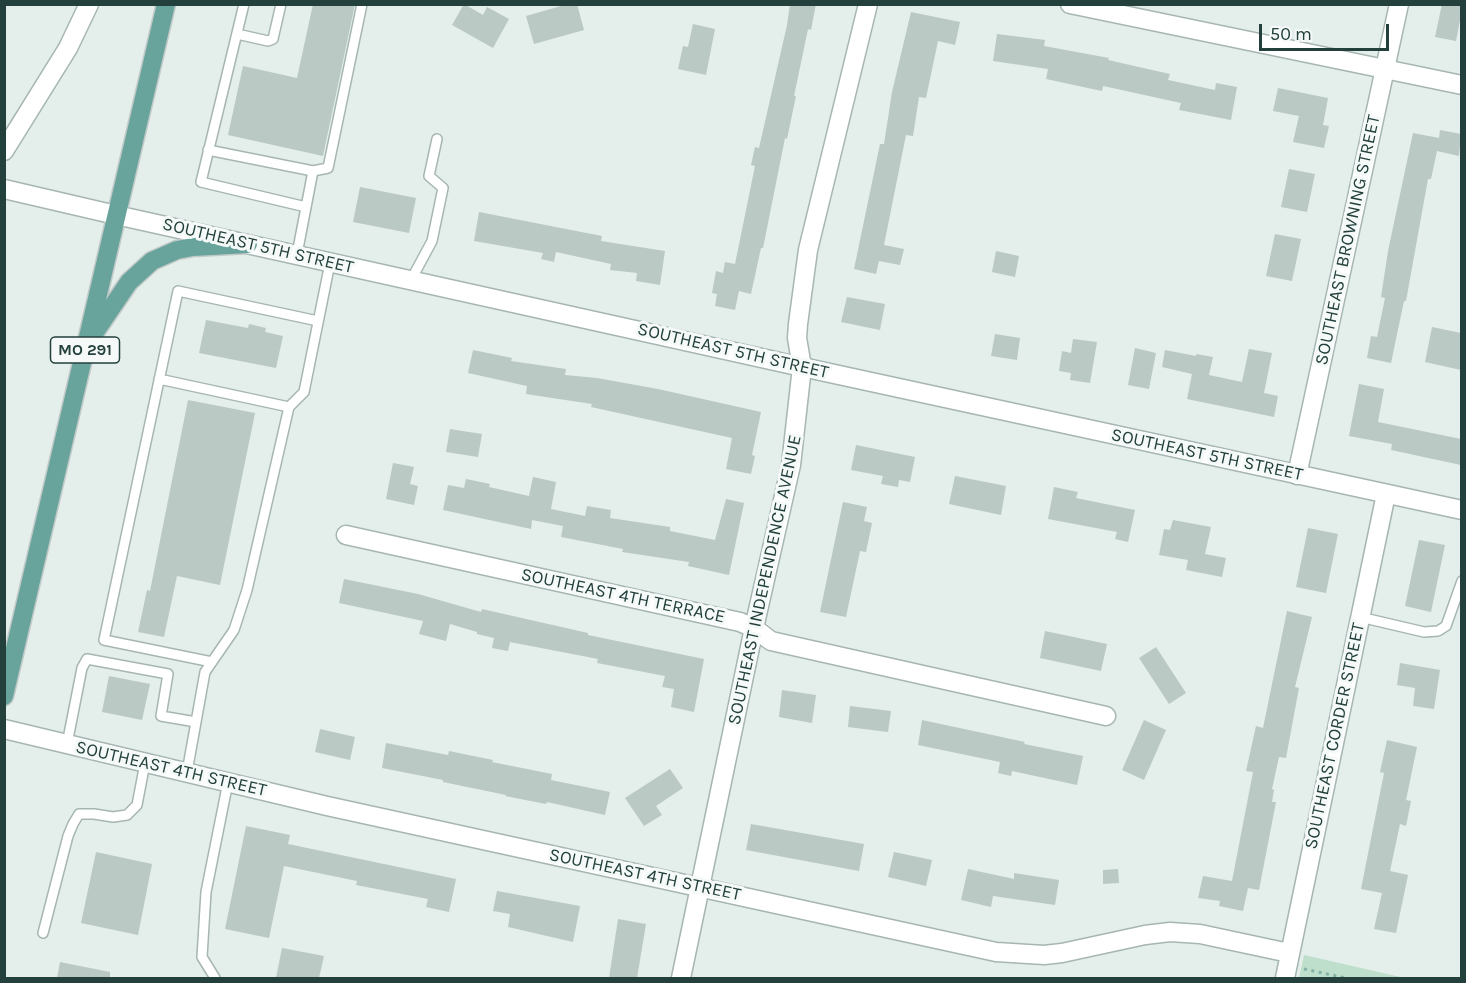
<!DOCTYPE html>
<style>
body{margin:0}
#map{position:relative;width:1466px;height:983px;overflow:hidden;background:#e4eeeb;font-family:Karla,sans-serif}
canvas{display:block}
.frame{position:absolute;inset:0;border:6px solid #23403c;pointer-events:none}
.scale{position:absolute;left:1259px;top:24px;width:130px;height:27px;box-sizing:border-box;border:3px solid #23403c;border-top:0;padding-left:8px;font-size:18px;line-height:21px;white-space:nowrap;color:#23403c;-webkit-text-stroke:4px #f5faf8;paint-order:stroke}
</style>
<div id="map">
<canvas width="1466" height="983"></canvas>
<div class="frame"></div>
<div class="scale">50 m</div>
</div>
<script>
const context = document.querySelector('canvas').getContext('2d');
context.lineJoin = 'round';
function fill(path, color) { context.fillStyle = color; context.fill(path, 'evenodd'); }
const toPath = rows => new Path2D(rows.map(r => 'M' + r).join(''));
function trace(path, color, width, dash) { context.strokeStyle = color; context.lineWidth = width; context.lineCap = dash ? 'butt' : 'round'; context.setLineDash(dash || []); context.stroke(path); }
function drawText(font, color, halo, rows, align = 'center') {
  context.font = font + ' Karla,sans-serif'; context.lineWidth = 6; context.setLineDash([]); context.textBaseline = 'middle'; context.strokeStyle = halo; context.fillStyle = color; for (const [text, x, y, turn = 0] of rows) {
    context.save(); context.translate(x, y); context.rotate((+turn || 0) * Math.PI / 180); context.textAlign = isNaN(turn) ? turn : align; if (halo) context.strokeText(text, 0, 0); context.fillText(text, 0, 0); context.restore();
  }
}
fill(toPath([
 [1304,955,1405,978,1299,978]
]), '#bddfcb');
fill(toPath([
 [313,4,355,4,323,156,228,135,243,66,297,78],
 [464,4,483,15,487,7,509,19,493,48,452,25],
 [568,4,577,4,584,30,534,44,526,16],
 [790,4,816,4,811,30,808,29,794,96,796,96,787,139,785,138,763,248,761,248,751,294,739,291,735,310,715,306,717,294,712,293,716,271,723,273,725,262,735,264,755,166,751,165,755,147,759,148,787,25],
 [1442,4,1461,4,1461,15,1456,41,1435,37],
 [911,12,960,22,955,45,938,41,926,98,919,97,913,136,906,135,884,245,904,249,900,265,879,261,876,274,854,269,880,144,884,144,892,92],
 [693,24,715,29,706,75,678,69,683,46,688,47],
 [997,34,1045,40,1044,46,1109,58,1108,60,1170,74,1168,80,1215,90,1216,83,1237,87,1231,120,1179,110,1181,103,1103,86,1102,91,1046,79,1048,69,993,61],
 [1278,88,1328,98,1323,125,1329,126,1324,148,1293,142,1299,116,1273,111],
 [1440,130,1461,134,1459,156,1437,151,1431,179,1428,179,1406,301,1404,301,1391,363,1367,358,1371,336,1377,337,1385,298,1381,297,1388,251,1413,133,1439,138],
 [1289,169,1315,174,1307,212,1281,207],
 [360,187,416,198,409,233,353,222],
 [479,212,602,236,601,241,665,251,660,285,636,281,637,273,610,270,611,264,556,252,554,262,541,259,543,253,474,241],
 [1275,234,1301,239,1292,281,1266,276],
 [996,251,1019,256,1015,277,992,272],
 [847,297,885,304,880,330,841,322],
 [206,320,248,328,249,324,266,328,265,332,283,336,276,368,199,353],
 [1432,327,1461,333,1461,370,1425,362],
 [995,334,1020,338,1017,360,991,356],
 [1073,339,1097,342,1090,383,1070,380,1071,373,1059,371,1062,351,1071,353],
 [1135,348,1156,353,1149,389,1128,385],
 [1249,349,1272,353,1264,393,1278,396,1274,417,1187,399,1192,374,1162,367,1165,350,1196,356,1196,354,1213,357,1209,375,1242,382],
 [473,350,512,358,511,361,566,369,565,375,597,378,658,389,761,412,752,455,755,456,751,474,726,469,732,438,591,407,592,404,526,394,527,386,468,373],
 [1359,384,1384,389,1378,422,1461,439,1461,465,1391,450,1392,444,1349,436],
 [188,400,255,413,220,585,177,576,164,637,138,632,147,590,150,591],
 [450,429,482,434,478,457,446,452],
 [856,445,915,457,910,482,899,480,898,487,881,484,883,476,851,470],
 [393,463,414,467,410,484,418,486,414,505,386,499],
 [955,476,1006,486,1001,515,949,504],
 [533,477,556,482,551,509,585,516,587,506,611,510,610,518,670,527,670,531,715,540,726,499,744,503,729,575,688,566,689,562,622,552,623,549,561,537,563,526,532,520,531,529,443,510,448,485,464,488,466,479,490,484,489,487,529,496],
 [1054,487,1078,492,1076,498,1135,510,1128,542,1115,539,1117,532,1048,519],
 [843,502,867,507,864,521,872,523,866,552,860,551,846,617,820,612],
 [1173,520,1211,527,1205,554,1226,558,1222,577,1186,570,1188,560,1159,555,1164,529,1170,530],
 [1308,528,1338,534,1326,593,1296,587],
 [1419,540,1445,545,1431,612,1405,606],
 [344,579,418,594,481,612,482,609,588,633,588,635,704,659,694,712,671,707,674,689,662,687,665,676,597,663,598,659,510,642,508,651,492,648,494,638,477,634,477,632,450,624,446,641,419,634,423,621,339,603],
 [1287,611,1312,617,1295,687,1299,688,1286,758,1279,757,1272,789,1274,790,1272,802,1276,802,1259,890,1248,888,1243,911,1219,906,1220,901,1198,898,1203,876,1232,881,1253,772,1246,771,1256,726,1263,728],
 [1045,631,1107,644,1101,671,1040,658],
 [1156,647,1186,693,1169,704,1139,658],
 [1400,663,1440,670,1434,709,1413,706,1415,688,1397,685],
 [109,676,150,684,142,720,102,712],
 [782,690,816,695,812,723,779,717],
 [850,706,891,711,888,732,848,727],
 [922,720,1025,742,1024,744,1083,756,1077,785,1012,771,1011,776,998,773,1000,762,918,745],
 [1144,720,1166,730,1144,780,1122,770],
 [320,729,355,737,350,760,315,752],
 [1387,740,1417,747,1406,800,1411,801,1406,826,1400,824,1390,871,1408,875,1396,933,1374,929,1382,893,1361,889,1384,773,1380,772],
 [386,743,448,755,449,751,493,760,492,762,552,774,551,780,610,792,605,815,547,802,546,804,505,796,506,795,443,782,443,780,382,768],
 [670,769,683,788,656,806,662,815,644,826,625,798],
 [751,824,864,844,859,871,746,850],
 [246,826,290,835,288,844,456,879,449,912,426,907,428,899,356,885,357,881,284,866,269,938,225,929],
 [96,852,152,864,138,935,81,923],
 [894,852,932,860,926,886,888,877],
 [968,869,1014,879,1014,873,1059,880,1055,905,993,896,991,907,961,900],
 [1118,869,1119,883,1103,884,1103,870],
 [497,891,580,906,573,942,508,927,510,914,493,911],
 [618,919,646,924,637,978,609,978],
 [282,948,324,956,319,978,276,978],
 [60,962,110,972,110,978,57,978]
]), '#bac9c4');
const service = toPath([
 [244,4,201,182,306,207],
 [237,34,268,41,273,39,281,4],
 [208,150,313,171],
 [297,254,313,171,328,168,362,4],
 [411,280,432,241,443,188,429,176,437,139],
 [159,379,289,407],
 [1360,617,1424,632,1438,631,1446,626,1462,581],
 [212,662,104,640,178,291,318,321],
 [67,744,82,668,87,659,168,674,161,716,196,722],
 [187,772,205,672,234,630,247,590,289,407,304,392,330,263],
 [43,933,68,836,73,824,79,814,94,814,113,817,127,815,137,805,145,763],
 [215,978,202,957,206,892,228,782]
]);
const minor = toPath([
 [1070,4,1462,85],
 [4,151,68,48,89,4],
 [4,189,116,215],
 [1297,475,1399,4],
 [346,535,740,622,754,628,771,641,1106,716],
 [4,729,327,806,996,952,1044,955,1062,953,1145,935,1170,932,1200,934,1289,953],
 [681,978,754,628,791,465,802,367,797,338,798,324,808,250,868,4],
 [1285,978,1386,494]
]);
const tertiary = toPath([
 [116,215,802,367,1462,510]
]);
const primary = toPath([
 [93,335,129,282,152,261,177,250,193,247,248,244],
 [4,696,166,4]
]);
trace(service, '#a6b6b3', 12);
trace(minor, '#a6b6b3', 21);
trace(tertiary, '#a6b6b3', 21);
trace(primary, '#c1cac8', 21);
trace(toPath([
 [1304,969,1346,978]
]), '#84b2a9', 3, [3, 4.5]);
trace(service, '#fff', 9);
trace(minor, '#fff', 18);
trace(tertiary, '#fff', 18);
trace(primary, '#68a49c', 18);
for (const [x, y, w] of [
 [85,350,69]
]) { const box = new Path2D(); box.roundRect(x - w / 2, y - 13, w, 26, 4.5); context.fillStyle = '#f5faf8'; context.fill(box); trace(box, '#23403c', 1.5); }
drawText('bold 16px', '#23403c', null, [
 ["MO 291",85,350]
]);
drawText('18px', '#23403c', '#f5faf8', [
 ["SOUTHEAST BROWNING STREET",1348,240,-78],
 ["SOUTHEAST 5TH STREET",258,246,13],
 ["SOUTHEAST 5TH STREET",733,351,13],
 ["SOUTHEAST 5TH STREET",1207,455,12],
 ["SOUTHEAST INDEPENDENCE AVENUE",765,580,-78],
 ["SOUTHEAST 4TH TERRACE",623,596,12],
 ["SOUTHEAST CORDER STREET",1335,736,-78],
 ["SOUTHEAST 4TH STREET",171,769,13],
 ["SOUTHEAST 4TH STREET",645,875,12]
]);
</script>
